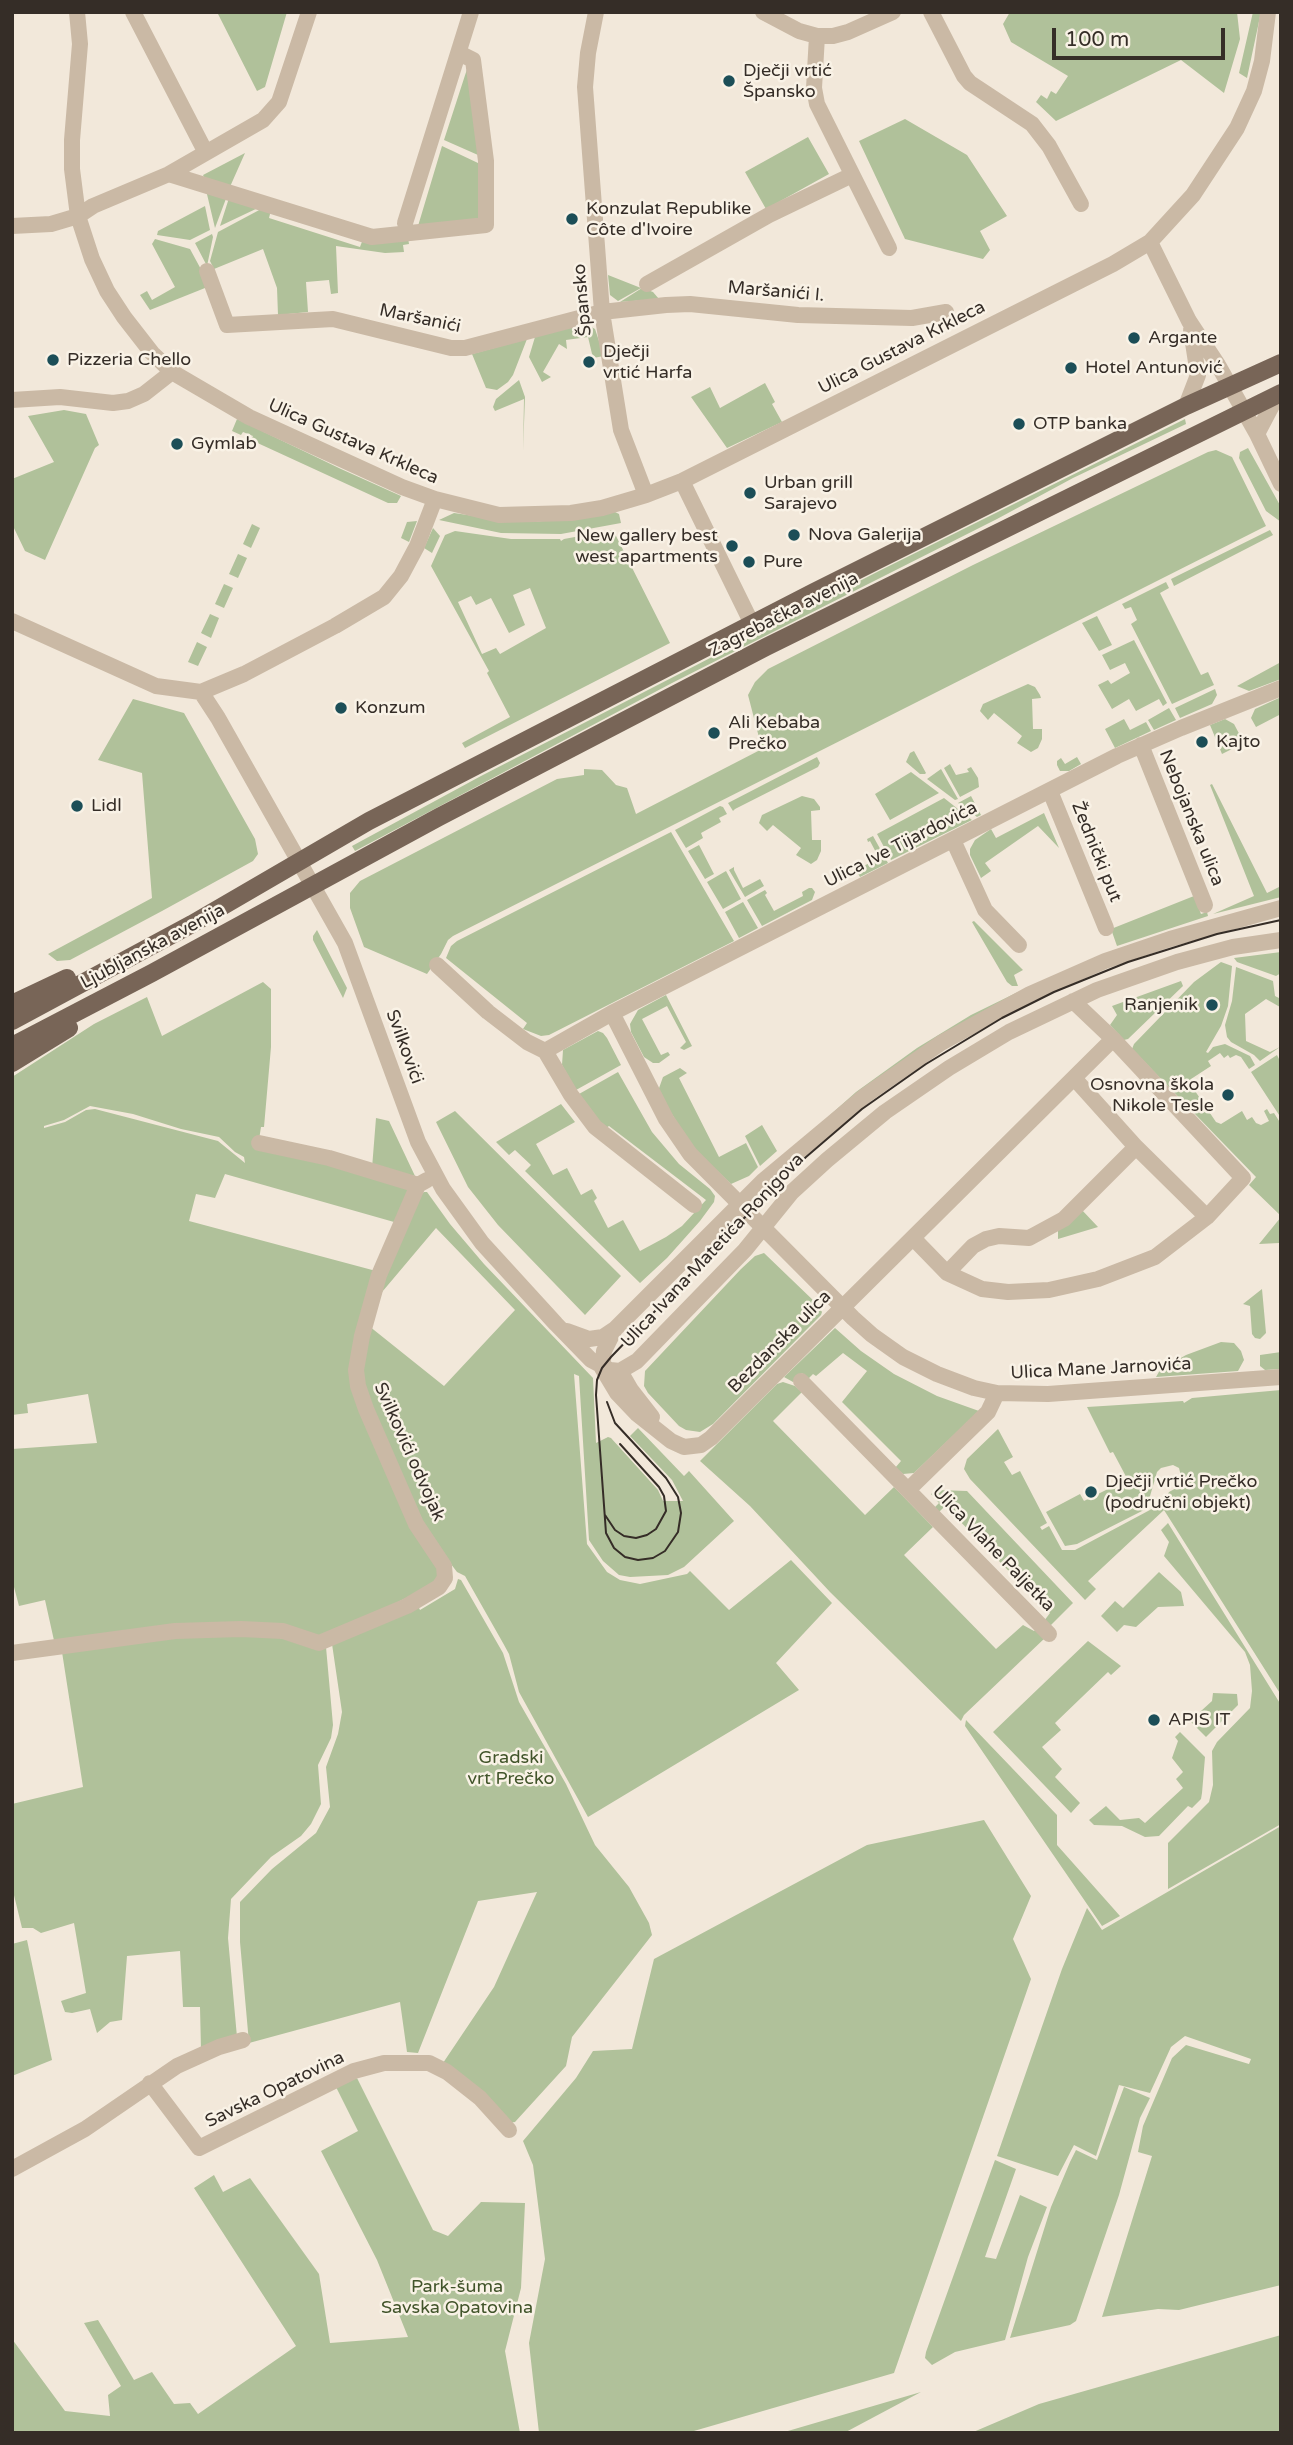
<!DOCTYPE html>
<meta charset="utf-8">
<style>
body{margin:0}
#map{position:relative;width:1293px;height:2445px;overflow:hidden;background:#f2e8da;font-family:"Varela Round",sans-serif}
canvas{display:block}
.frame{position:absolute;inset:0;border:14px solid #352d27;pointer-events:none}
.scale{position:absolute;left:1052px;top:28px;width:173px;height:32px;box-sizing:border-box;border:4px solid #352d27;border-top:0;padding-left:9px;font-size:21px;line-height:24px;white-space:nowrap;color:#352d27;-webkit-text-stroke:5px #f9f2e6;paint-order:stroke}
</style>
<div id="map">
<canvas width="1293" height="2445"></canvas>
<div class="frame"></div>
<div class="scale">100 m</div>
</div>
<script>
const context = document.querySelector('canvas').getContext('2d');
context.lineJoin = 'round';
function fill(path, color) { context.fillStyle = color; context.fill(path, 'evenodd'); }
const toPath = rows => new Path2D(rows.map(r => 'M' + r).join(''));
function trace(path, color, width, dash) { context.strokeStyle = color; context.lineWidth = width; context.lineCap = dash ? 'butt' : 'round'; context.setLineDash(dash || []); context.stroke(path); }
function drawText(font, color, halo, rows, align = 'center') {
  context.font = font + ' "Varela Round",sans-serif'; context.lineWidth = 5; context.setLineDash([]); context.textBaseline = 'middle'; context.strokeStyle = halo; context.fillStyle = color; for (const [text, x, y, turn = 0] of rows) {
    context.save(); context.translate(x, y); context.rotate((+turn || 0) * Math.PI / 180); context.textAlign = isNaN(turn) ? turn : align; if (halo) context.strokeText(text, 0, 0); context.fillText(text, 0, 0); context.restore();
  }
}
fill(toPath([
 [217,12,287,12,265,87,257,91],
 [1010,12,1237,12,1240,39,1224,93,1181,60,1056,121,1036,102,1041,95,1047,99,1051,91,1056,94,1068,76,1011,42,1003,24],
 [1253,12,1261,12,1247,78,1239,73],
 [469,63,478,155,444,140],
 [905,119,967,155,1007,216,980,231,990,250,983,259,905,239,859,141],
 [808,137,829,174,766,209,745,172],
 [442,146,478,163,483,210,478,221,409,231,418,226],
 [245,153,229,189,207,183,203,175],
 [206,190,227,196,215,228],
 [229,198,260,207,220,226],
 [205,206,210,230,190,240,157,235,158,231],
 [263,208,271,210,269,218,360,247,363,239,408,238,409,244,403,245,404,252,385,253,336,246,338,293,331,294,329,280,306,282,308,312,278,315,277,288,263,249,214,269,210,261,218,232],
 [212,234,213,237,207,266,195,243],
 [155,239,190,249,210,286,150,310,140,295,147,291,152,300,175,287,152,244],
 [608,275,641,288,618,301,610,295],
 [642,288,653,292,659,299,620,302],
 [585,323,595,329,604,356,593,358,588,337,566,340,567,349,559,344,543,372,551,377,542,382,529,357,535,337],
 [527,339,513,375,508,382,497,390,486,388,472,354],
 [519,380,525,397,523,451,524,399,495,411,493,407,496,399],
 [765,383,775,402,772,404,782,422,727,448,691,397,710,387,720,408],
 [64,410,86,414,99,445,95,448,45,560,25,551,12,524,12,479,54,462,28,416],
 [237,419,341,469,401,496,397,503,388,503,251,440,253,436,243,432,241,435,232,431],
 [1185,419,1186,424,1073,478,997,519,672,683,355,851,352,846,481,776,879,571],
 [1248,448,1281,507,1281,522,1266,511,1239,458,1240,452],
 [1216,450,1232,457,1266,526,453,936,448,940,441,954,427,974,364,947,350,908,350,893,360,881,557,779,584,775,584,769,602,770,616,785,627,788,636,814,762,749,748,695,755,682,768,669,973,565,1208,452],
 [615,512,619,514,621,523,561,534,501,533,439,520,454,513,515,522,534,522],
 [417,521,409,542,401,538,407,522],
 [252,524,260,528,251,548,243,544],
 [433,528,440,536,432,553,424,548],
 [613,530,670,643,465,748,462,743,510,717,487,673,489,671,431,566,445,535,455,531,511,539,560,539,561,541,564,539],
 [530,588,546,628,500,654,496,648,482,654,458,602,471,596,476,605,491,598,509,633,525,625,513,595],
 [1270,530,1273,535,1174,586,1171,579],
 [238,554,247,558,238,578,229,574],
 [1166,582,1169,588,1160,593,1201,675,1208,672,1214,685,1172,704,1131,624,1137,620,1131,607,1125,609,1122,604],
 [224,584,233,588,224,608,215,604],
 [210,614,219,618,211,638,201,633],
 [1097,616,1112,645,1099,651,1082,623],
 [1134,640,1167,703,1163,706,1159,699,1136,711,1129,699,1112,709,1098,685,1108,680,1111,684,1130,673,1125,663,1110,670,1102,655],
 [197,642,207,647,198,666,188,662],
 [1281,662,1281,679,1249,691,1237,686],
 [1028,684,1035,687,1040,695,1041,698,1032,699,1033,729,1042,729,1042,739,1038,748,1031,752,1017,743,1022,736,994,713,988,720,980,711,983,704],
 [1215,689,1217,695,1212,704,1180,718,1175,708],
 [1281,697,1281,714,1256,727,1251,718,1255,709],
 [133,699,184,713,255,839,258,854,253,861,162,911,70,960,57,961,48,954,152,898,142,773,98,760],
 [1169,708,1176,720,1154,730,1148,720],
 [1124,719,1130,730,1146,722,1151,731,1115,748,1105,729],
 [1225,719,1234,724,1244,743,1222,754,1210,725],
 [914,751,926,773,925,774,920,774,906,762,910,753],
 [817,757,820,763,818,767,735,809,733,811,728,803],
 [1077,757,1081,764,1069,771,1060,771,1057,765,1057,761,1061,758,1065,764],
 [950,764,956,775,969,772,967,769,971,767,978,778,979,787,960,797,944,768],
 [941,769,958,799,955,800,927,779],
 [911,772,939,793,890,820,875,794],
 [1212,784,1267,893,1281,886,1281,897,1213,914,1254,896,1210,785],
 [802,796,814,799,820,807,820,810,811,811,812,840,821,840,821,851,817,860,811,864,796,855,801,848,773,825,767,831,759,823,762,815],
 [971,796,981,815,977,817,958,803],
 [944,798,972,820,891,860,877,834],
 [720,806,723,807,727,814,719,818,721,822,701,833,703,838,686,848,675,830],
 [1044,813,1059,848,1038,826,985,863,991,871,981,878,970,855,970,849,975,840,991,829,996,838],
 [671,832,734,941,549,1035,541,1036,523,1029,527,1023,446,958,451,946,457,941],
 [873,836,888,863,860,877,856,870,879,858,870,841,868,842,867,839],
 [699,845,714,874,705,879,688,851],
 [734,867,734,870,743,888,760,879,764,886,745,897,729,870],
 [726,871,741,899,723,909,707,882],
 [809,888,812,888,815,892,812,900,762,926,747,900,765,890,767,893,765,895,774,911,803,896,802,892],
 [1194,896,1201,914,1207,912,1208,916,1117,946,1111,929],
 [743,902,758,928,739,938,725,912],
 [974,921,1023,970,1014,975,1018,986,1012,986,1007,982,972,922],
 [317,930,347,988,343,998,313,940,313,936],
 [1281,952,1281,973,1276,976,1237,962,1234,958],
 [1221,962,1232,966,1228,1006,1221,1026,1206,1052,1208,1053,1213,1047,1225,1044,1250,1056,1255,1065,1249,1069,1241,1057,1236,1055,1230,1058,1228,1055,1224,1058,1220,1053,1208,1061,1211,1066,1191,1079,1191,1085,1216,1122,1221,1124,1242,1111,1247,1120,1252,1117,1256,1123,1261,1125,1269,1121,1264,1111,1267,1109,1270,1114,1274,1113,1281,1124,1281,1216,1249,1185,1256,1177,1132,1049,1134,1044,1194,982],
 [1236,967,1273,981,1275,996,1281,999,1280,1007,1266,999,1245,1014,1246,1041,1270,1052,1280,1047,1260,1061,1254,1055,1231,1042,1227,1037,1225,1025,1232,1001],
 [1181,981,1183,986,1128,1039,1124,1040,1110,1025,1117,1015,1112,1006],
 [263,982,271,989,271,1047,264,1127,261,1127,258,1146,323,1159,409,1190,394,1222,225,1174,215,1198,196,1194,189,1221,376,1271,352,1374,438,1561,440,1581,324,1639,293,1630,55,1645,45,1600,19,1606,14,1587,12,1587,12,1449,97,1443,88,1394,27,1404,28,1413,12,1415,12,1077,94,1024,147,997,162,1036],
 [90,1106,133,1114,181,1129,219,1137,235,1152,244,1157,245,1163,218,1141,95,1109,86,1110,65,1122,44,1128,44,1126,64,1120],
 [1020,991,885,1074,829,1116,856,1092,917,1048,971,1015],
 [666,995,692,1046,684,1050,680,1048,686,1042,667,1006,642,1019,661,1055,668,1052,670,1055,659,1063,653,1063,644,1057,631,1032,630,1024,638,1010],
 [598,1031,603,1033,607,1038,621,1065,576,1090,562,1065,563,1050],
 [1277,1055,1279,1059,1281,1083,1281,1118,1251,1072],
 [680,1068,687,1073,679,1078,719,1157,746,1143,758,1167,749,1176,731,1184,691,1146,658,1091,663,1077],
 [618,1072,652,1132,679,1164,710,1189,715,1196,714,1202,700,1221,667,1258,640,1283,525,1171,531,1165,515,1150,509,1155,496,1142,561,1104,575,1122,536,1144,553,1175,567,1168,581,1195,592,1189,597,1198,594,1201,608,1228,623,1220,640,1251,666,1237,682,1226,706,1200,609,1126,606,1128,602,1125,579,1094],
 [455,1111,621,1276,585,1315,498,1225,468,1187,436,1122],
 [376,1118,389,1121,415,1176,372,1168],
 [762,1125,777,1151,760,1166,745,1136],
 [424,1192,427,1192,450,1224,484,1264,593,1378,596,1443,608,1437,611,1438,658,1490,663,1501,683,1501,672,1480,630,1436,638,1428,684,1476,689,1471,734,1521,684,1567,668,1575,630,1577,619,1575,603,1561,589,1540,579,1376,574,1374,587,1544,607,1572,620,1580,640,1584,687,1574,690,1571,729,1610,791,1560,832,1603,776,1663,799,1690,588,1817,519,1692,509,1654,503,1643,465,1576,457,1572,429,1535,373,1411,361,1370,369,1326,444,1386,515,1310,436,1228,377,1298,420,1195],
 [1081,1209,1098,1227,1058,1239,1058,1230],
 [1281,1217,1281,1261,1279,1243,1259,1244],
 [764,1253,816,1303,822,1312,821,1315,713,1424,700,1432,686,1430,679,1426,648,1393,644,1386,645,1371,741,1269,755,1256],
 [1262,1289,1266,1333,1260,1339,1255,1338,1252,1334,1250,1306,1243,1304],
 [835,1328,861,1351,894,1374,937,1396,979,1411,914,1473,903,1474,895,1468,901,1461,842,1402,867,1371,843,1353,816,1376,813,1374,807,1380,802,1373,793,1382,784,1377],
 [1221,1342,1234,1343,1241,1351,1244,1360,1238,1371,1156,1377,1160,1370,1186,1355],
 [1281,1352,1281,1369,1265,1370,1260,1366,1260,1355],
 [783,1382,795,1386,802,1392,773,1421,865,1515,894,1487,933,1527,904,1555,996,1649,1023,1625,1034,1631,1037,1628,1046,1637,964,1715,961,1721,830,1592,750,1506,700,1461,777,1384],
 [1281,1390,1281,1695,1164,1510,1088,1581,1096,1589,1085,1600,970,1479,964,1469,967,1459,998,1429,1013,1457,1004,1462,1012,1475,1020,1471,1047,1523,1040,1527,1042,1530,1049,1526,1062,1550,1075,1550,1163,1503,1169,1492,1180,1486,1182,1480,1179,1468,1173,1465,1161,1468,1157,1472,1148,1503,1142,1511,1077,1544,1065,1546,1046,1512,1080,1494,1084,1501,1118,1484,1121,1489,1130,1484,1113,1452,1110,1453,1087,1407,1183,1401,1184,1403,1192,1398],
 [938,1490,967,1491,1073,1603,1049,1627,1044,1621,1050,1613,945,1506,938,1513,934,1508,939,1503,931,1494],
 [1168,1523,1281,1705,1281,1824,1168,1889,1168,1843,1209,1802,1213,1785,1212,1751,1217,1742,1250,1708,1252,1691,1250,1665,1245,1652,1164,1556,1169,1542,1161,1530],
 [1159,1572,1181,1592,1184,1606,1158,1607,1136,1627,1124,1625,1117,1632,1101,1616,1115,1601,1123,1608],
 [458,1579,461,1580,503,1653,519,1702,566,1784,595,1845,629,1887,649,1923,652,1935,572,2037,566,2066,515,2122,509,2123,443,2063,494,1987,537,1892,478,1901,418,2053,407,2052,400,2002,249,2043,240,1942,240,1902,272,1869,316,1833,330,1807,326,1767,338,1734,342,1712,332,1644,418,1606,420,1610,455,1589],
 [259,1634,326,1647,333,1725,331,1738,318,1765,321,1804,311,1824,301,1836,271,1857,231,1899,228,1938,237,2037,201,2050,200,2007,183,2007,180,1951,127,1956,122,2020,110,2022,97,2033,90,2009,72,2013,65,2012,61,2001,86,1993,74,1923,41,1933,33,1928,22,1928,12,1887,12,1804,83,1787,62,1652,177,1635],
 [1088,1641,1121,1666,1111,1675,1108,1672,1055,1723,1061,1730,1042,1747,1062,1769,1055,1777,1080,1803,1071,1813,993,1732],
 [1213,1693,1237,1694,1238,1705,1206,1737,1190,1721,1212,1701],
 [966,1720,1057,1815,1057,1845,1120,1916,1102,1926,965,1726],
 [1180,1732,1205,1757,1202,1793,1201,1799,1192,1808,1188,1806,1159,1836,1145,1837,1122,1826,1094,1825,1089,1820,1106,1806,1120,1820,1139,1818,1145,1823,1183,1788,1176,1779,1183,1772,1172,1758,1178,1741,1175,1737],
 [984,1820,1031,1896,1013,1939,1031,1979,894,2373,687,2433,539,2433,529,2343,545,2259,533,2165,523,2141,576,2078,593,2051,632,2049,654,1959,867,1845],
 [1281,1826,1281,2285,1179,2310,1158,2309,1102,2317,1152,2156,1138,2152,1143,2126,1172,2058,1186,2045,1249,2064,1251,2059,1185,2036,1171,2047,1150,2093,1119,2085,1096,2156,1074,2145,1058,2176,997,2156,1062,1969,1087,1908,1102,1930],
 [27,1940,52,2060,12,2076,12,1944],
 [357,2078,433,2230,448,2236,481,2202,525,2203,521,2288,505,2351,520,2433,12,2433,12,2339,65,2411,110,2416,108,2395,121,2386,84,2323,98,2320,134,2380,152,2372,174,2404,190,2403,198,2414,296,2346,194,2188,214,2175,223,2192,250,2178,319,2274,330,2343,408,2337,377,2260,321,2151,358,2131,336,2087],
 [1124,2087,1150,2098,1140,2118,1119,2195,1076,2321,1070,2325,1010,2338,1051,2207,1070,2162,1076,2150,1097,2160],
 [995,2160,1016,2169,985,2257,996,2259,1020,2195,1047,2207,1028,2257,1005,2340,955,2352,932,2365,925,2358,926,2352],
 [1281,2335,1281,2433,971,2433,1039,2404],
 [921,2392,844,2433,781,2433]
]), '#b0c19a');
trace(toPath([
 [77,12,80,44,72,140,72,169,78,216,92,259,107,291,124,317,152,353,172,372,249,417,402,487,435,499,499,515,571,513,602,508,646,495,682,481,1113,264,1150,242,1193,195,1237,128,1254,91,1262,61,1268,12],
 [133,12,205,151],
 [596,12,588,53,585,87,602,312,621,430,646,495],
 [763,12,799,31,817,36,833,36,848,32,893,12],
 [931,12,964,76,970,83,1032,124,1049,146,1081,204],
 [817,36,814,88,817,104,889,248],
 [169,174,372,237,486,225,486,161,473,60,459,53],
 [405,223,471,12],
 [12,226,51,224,78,216,93,206,169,174,263,120,279,102,309,12],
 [1150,242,1189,321,1218,365,1257,434,1281,484],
 [207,271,227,325,333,319,451,348,465,348,602,312,666,305,690,304,798,315,912,318,946,312],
 [647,284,769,215,852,175],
 [12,400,60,397,113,403,128,401,144,394,172,372],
 [1186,406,1198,375,1191,330],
 [1257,434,1277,396],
 [682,481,752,624],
 [12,621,156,686,201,692,244,674,335,626,384,597,401,576,417,546,435,499],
 [201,692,218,718,345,943,418,1142,443,1189,482,1243,556,1324,591,1360,610,1370,620,1371,637,1361,745,1250,792,1192,827,1160,885,1112,949,1068,1009,1032,1097,990,1177,962,1233,947,1281,940],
 [1141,745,1205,905],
 [1050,791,1106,928],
 [953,840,985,910,1019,945],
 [437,965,488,1012,527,1042,545,1051,571,1095,595,1127,694,1205],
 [612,1013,666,1119,690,1154,853,1318,872,1335,903,1357,937,1374,974,1388,997,1393,1048,1394,1281,1377],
 [545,1051,612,1013,1117,756,1181,728,1281,688],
 [1074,1078,1136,1147,1207,1217],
 [259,1143,329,1158,418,1185,427,1180],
 [913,1238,947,1273,982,1289,1008,1292,1049,1290,1098,1279,1155,1257,1207,1217,1243,1178,1113,1039,1073,1001],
 [947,1273,973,1246,986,1239,999,1236,1029,1238,1064,1219,1136,1147],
 [615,1329,604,1351,602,1368,617,1393,637,1414,671,1441,684,1447,701,1445,711,1438,1113,1039],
 [567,1331,589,1339,603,1337,615,1329,763,1181,866,1095,941,1043,1030,994,1105,961,1170,939,1281,908],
 [620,1371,631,1390,652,1417],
 [801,1381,1049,1634],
 [908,1490,988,1412,997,1393],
 [12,1653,175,1631,241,1629,283,1631,319,1643,407,1606,439,1587,445,1578,444,1566,416,1524,366,1409,358,1386,356,1370,362,1336,379,1275,418,1185],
 [150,2083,199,2148,354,2071,384,2063,429,2063,447,2072,480,2098,509,2130],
 [12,2169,85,2129,177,2066,219,2047,243,2040]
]), '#cab9a5', 16);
trace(toPath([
 [12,1004,67,978],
 [12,1021,192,924,369,821,814,592,1186,406,1281,363],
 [12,1046,152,973,439,817,766,647,1281,393],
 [12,1063,69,1028]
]), '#786557', 18);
trace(toPath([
 [607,1402,615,1423,666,1478,678,1497,681,1513,678,1532,665,1551,653,1558,638,1560,625,1557,614,1548,606,1533,596,1395,597,1380,602,1368,611,1357,749,1213,806,1157,862,1109,926,1064,1002,1018,1054,992,1128,962,1217,934,1281,920],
 [605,1515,615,1530,624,1536,636,1538,647,1535,656,1529,666,1511,664,1496,659,1487,620,1444]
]), '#352d27', 2);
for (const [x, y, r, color] of [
 [729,81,7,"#1c4e57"],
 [572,219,7,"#1c4e57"],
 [1134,338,7,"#1c4e57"],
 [53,360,7,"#1c4e57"],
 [589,362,7,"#1c4e57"],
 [1071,368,7,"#1c4e57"],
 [1019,424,7,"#1c4e57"],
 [177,444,7,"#1c4e57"],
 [750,493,7,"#1c4e57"],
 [794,535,7,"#1c4e57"],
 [732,546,7,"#1c4e57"],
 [749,562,7,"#1c4e57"],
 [341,708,7,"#1c4e57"],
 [714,733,7,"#1c4e57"],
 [1202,742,7,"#1c4e57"],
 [77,806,7,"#1c4e57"],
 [1212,1005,7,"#1c4e57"],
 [1228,1095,7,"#1c4e57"],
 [1091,1492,7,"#1c4e57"],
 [1154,1720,7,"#1c4e57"]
]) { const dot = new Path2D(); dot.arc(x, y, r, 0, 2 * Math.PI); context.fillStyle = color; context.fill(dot); trace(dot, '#f9f2e6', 2.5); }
drawText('18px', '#352d27', '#f9f2e6', [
 ["Dječji vrtić",743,71],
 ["Špansko",743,92],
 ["Konzulat Republike",586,209],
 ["Côte d'Ivoire",586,230],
 ["Argante",1148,338],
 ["Dječji",603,352],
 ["vrtić Harfa",603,373],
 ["Pizzeria Chello",67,360],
 ["Hotel Antunović",1085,368],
 ["OTP banka",1033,424],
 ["Gymlab",191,444],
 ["Urban grill",764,483],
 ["Sarajevo",764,504],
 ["Nova Galerija",808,535],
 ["New gallery best",718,536,"right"],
 ["west apartments",718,557,"right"],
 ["Pure",763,562],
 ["Konzum",355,708],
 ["Ali Kebaba",728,723],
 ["Prečko",728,744],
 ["Kajto",1216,742],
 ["Lidl",91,806],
 ["Ranjenik",1198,1005,"right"],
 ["Osnovna škola",1214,1085,"right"],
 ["Nikole Tesle",1214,1106,"right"],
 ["Dječji vrtić Prečko",1105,1482],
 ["(područni objekt)",1105,1503],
 ["APIS IT",1168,1720]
], 'left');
drawText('18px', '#352d27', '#f9f2e6', [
 ["Maršanići I.",776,292,5],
 ["Špansko",583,300,-95],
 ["Maršanići",420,319,12],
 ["Ulica Gustava Krkleca",902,348,-27],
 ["Ulica Gustava Krkleca",353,442,24],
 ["Zagrebačka avenija",784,615,-27],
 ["Nebojanska ulica",1191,818,68],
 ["Ulica Ive Tijardovića",901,845,-27],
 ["Žednički put",1096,852,68],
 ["Ljubljanska avenija",153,947,-28],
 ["Svilkovići",404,1047,70],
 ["Ulica Ivana Matetića Ronjgova",713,1251,-47],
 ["Bezdanska ulica",780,1342,-45],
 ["Ulica Mane Jarnovića",1101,1369,-3],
 ["Svilkovići odvojak",409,1452,66],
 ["Ulica Vlahe Paljetka",993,1549,46],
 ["Savska Opatovina",275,2090,-26]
]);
drawText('18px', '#41542a', '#f9f2e6', [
 ["Gradski",511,1758],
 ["vrt Prečko",511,1779],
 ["Park-šuma",457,2287],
 ["Savska Opatovina",457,2308]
]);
</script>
